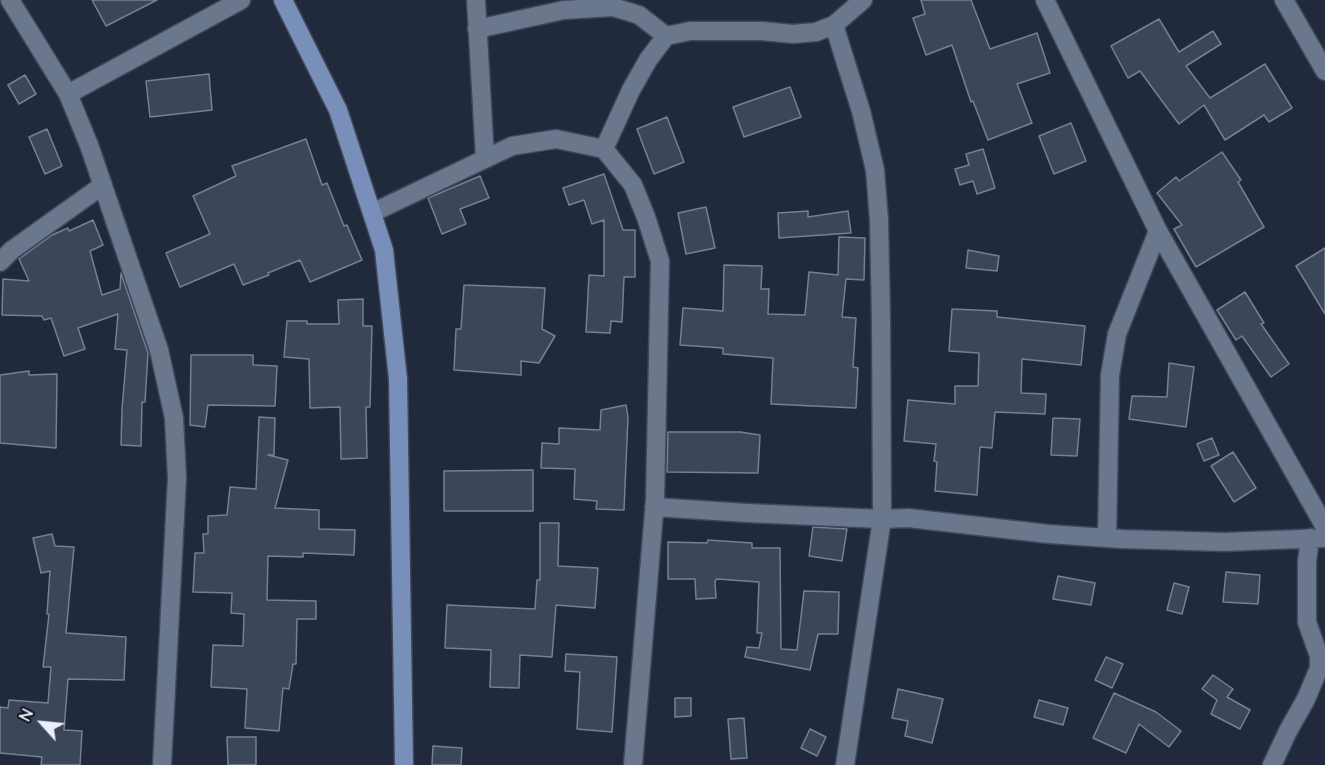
<!DOCTYPE html>
<style>
body{margin:0}
#map{position:relative;width:1325px;height:765px;overflow:hidden;background:#212a3c;font-family:Quicksand,sans-serif}
canvas{display:block}
.north{position:absolute;left:12px;top:693px;width:60px;height:60px;-webkit-text-stroke:4px #0e131b;paint-order:stroke;rotate:297deg;font-size:16px;font-weight:700;line-height:24px;text-align:center;color:#e9f0fc}
.north::after{content:'';display:block;margin:auto;width:21px;height:27px;background:#e9f0fc;clip-path:polygon(50% 0,100% 100%,50% 72%,0 100%)}
</style>
<div id="map">
<canvas width="1325" height="765"></canvas>
<div class="north">N</div>
</div>
<script>
const context = document.querySelector('canvas').getContext('2d');
context.lineJoin = 'round';
function fill(path, color) { context.fillStyle = color; context.fill(path, 'evenodd'); }
const toPath = rows => new Path2D(rows.map(r => 'M' + r).join(''));
function trace(path, color, width, dash) { context.strokeStyle = color; context.lineWidth = width; context.lineCap = dash ? 'butt' : 'round'; context.setLineDash(dash || []); context.stroke(path); }
const building = toPath([
 [92,0,157,0,106,26,92,0],
 [921,0,971,0,990,49,1037,33,1050,73,1017,84,1032,123,988,140,973,101,971,102,952,45,926,55,913,18,925,14,921,0],
 [1159,19,1179,52,1213,31,1221,44,1186,66,1210,98,1265,64,1292,108,1269,122,1264,115,1225,140,1204,105,1179,124,1140,71,1128,78,1111,46,1159,19],
 [209,74,212,110,150,117,146,81,209,74],
 [25,75,36,94,19,104,8,85,25,75],
 [790,87,801,117,744,137,733,107,790,87],
 [667,117,684,162,654,174,637,129,667,117],
 [1071,123,1086,161,1054,174,1039,136,1071,123],
 [47,129,62,166,45,174,29,137,47,129],
 [306,139,322,185,327,183,344,226,347,225,362,260,310,282,300,260,268,273,269,275,243,285,234,264,180,287,166,253,210,234,193,196,236,176,232,166,306,139],
 [983,149,995,188,977,194,973,181,960,185,955,169,969,165,966,154,983,149],
 [1222,152,1241,180,1238,182,1264,227,1196,267,1174,229,1182,225,1157,193,1176,177,1179,181,1222,152],
 [604,174,623,230,635,230,635,277,624,277,622,322,611,321,610,333,586,332,589,275,604,276,604,220,592,224,584,200,569,205,563,188,604,174],
 [480,176,489,198,460,209,466,224,442,234,428,198,480,176],
 [706,207,715,248,686,254,678,213,706,207],
 [808,211,808,217,848,211,851,233,779,238,778,213,808,211],
 [93,220,103,245,90,251,102,295,120,289,121,273,148,353,145,402,142,402,141,446,121,445,122,409,127,350,115,349,118,314,78,328,85,349,64,356,51,318,44,320,42,316,2,315,3,279,29,281,19,259,52,235,68,228,69,231,93,220],
 [839,237,865,238,864,280,846,279,842,317,856,318,853,367,858,368,856,408,771,404,773,358,723,354,723,348,680,345,683,308,723,311,724,265,762,266,761,289,769,289,768,314,805,315,809,272,838,275,839,237],
 [1325,248,1325,314,1296,266,1325,248],
 [968,250,999,256,997,271,966,268,968,250],
 [464,285,545,288,542,329,555,336,539,363,521,361,521,375,454,370,456,329,461,329,464,285],
 [1245,292,1264,323,1261,324,1289,364,1271,377,1242,336,1236,340,1217,310,1245,292],
 [363,299,363,326,372,326,370,407,366,407,367,458,341,459,340,407,310,408,309,359,284,357,287,321,307,321,307,324,339,324,338,300,363,299],
 [952,309,997,311,997,317,1085,326,1081,365,1022,359,1021,393,1046,394,1045,414,995,412,992,448,980,447,977,495,935,491,937,462,934,461,936,444,904,441,908,400,955,404,955,386,978,386,979,353,949,351,952,309],
 [191,355,253,355,253,365,277,366,275,406,208,405,205,427,190,425,191,355],
 [1169,363,1194,367,1186,427,1129,419,1132,396,1167,397,1169,363],
 [29,371,29,375,57,374,56,448,0,443,0,375,29,371],
 [626,405,628,417,624,510,596,509,597,501,574,499,575,469,541,468,542,443,559,444,559,428,600,430,601,410,626,405],
 [259,417,275,418,274,455,268,455,288,460,275,508,319,510,319,529,355,530,354,555,303,553,303,557,268,556,267,600,316,601,316,619,297,619,296,664,293,664,289,689,283,688,279,731,245,728,247,689,211,687,213,645,243,646,244,614,231,613,232,593,193,592,195,553,204,553,203,534,208,534,208,516,227,515,230,487,256,489,259,417],
 [1053,418,1080,419,1077,456,1051,455,1053,418],
 [668,432,740,432,760,435,758,473,667,472,668,432],
 [1212,438,1219,455,1204,461,1197,444,1212,438],
 [1233,452,1256,488,1234,502,1211,466,1233,452],
 [533,470,533,511,444,511,444,471,533,470],
 [540,523,559,523,558,566,598,568,595,608,556,605,552,657,520,655,519,688,490,687,491,650,445,648,447,605,535,609,537,580,540,580,540,523],
 [813,527,847,529,842,561,809,556,813,527],
 [52,534,55,546,74,547,66,633,126,637,124,680,68,679,64,730,82,731,80,765,41,765,42,757,0,753,0,707,8,708,9,700,48,703,51,667,43,667,49,614,47,614,50,571,41,573,33,538,52,534],
 [708,540,752,543,752,548,780,548,781,649,797,650,804,591,839,592,838,634,818,634,810,670,745,657,747,647,759,648,762,633,757,633,759,582,717,579,715,581,716,598,696,599,695,579,668,579,668,542,707,543,708,540],
 [1226,572,1260,575,1258,604,1223,602,1226,572],
 [1058,576,1095,583,1091,605,1053,599,1058,576],
 [1174,583,1189,587,1182,614,1167,610,1174,583],
 [566,654,617,657,612,732,577,729,580,672,565,671,566,654],
 [1106,657,1123,664,1112,688,1095,680,1106,657],
 [1213,675,1233,689,1227,697,1250,710,1240,729,1211,714,1217,700,1202,689,1213,675],
 [898,689,943,699,932,743,905,736,908,721,892,718,898,689],
 [1114,693,1156,712,1181,731,1169,747,1139,724,1126,753,1093,738,1114,693],
 [675,698,691,698,691,716,675,717,675,698],
 [1039,700,1068,708,1063,725,1034,717,1039,700],
 [744,718,747,758,731,759,728,719,744,718],
 [810,729,826,737,817,756,801,748,810,729],
 [227,737,256,737,256,765,228,765,227,737],
 [433,746,462,748,461,765,432,765,433,746]
]);
fill(building, '#3c4659');
trace(building, '#748095', 1.5);
const minor = toPath([
 [10,0,68,94,89,145,159,350,174,418,177,478,162,765],
 [476,0,485,159],
 [1045,0,1158,231,1325,527],
 [1284,0,1325,71],
 [834,25,861,111,875,170,879,220,881,320,882,519,845,765],
 [477,29,564,10,613,7,639,15,666,36],
 [68,94,241,0],
 [604,149,631,90,648,60,666,36,690,31,762,31,793,34,816,32,834,25,863,0],
 [372,213,512,146,556,139,604,149,633,185,646,217,660,261,655,500,633,765],
 [0,262,12,250,103,185],
 [654,507,747,513,882,519,908,518,1049,534,1121,539,1224,542,1325,538],
 [1107,538,1110,375,1117,334,1158,231],
 [1272,765,1288,731,1306,699,1319,668,1319,656,1307,622,1307,562,1310,538]
]);
const major = toPath([
 [283,0,338,110,384,250,398,379,404,765]
]);
trace(minor, '#404756', 21);
trace(major, '#404756', 21);
trace(minor, '#6b778c', 18);
trace(major, '#788fba', 18);
</script>
